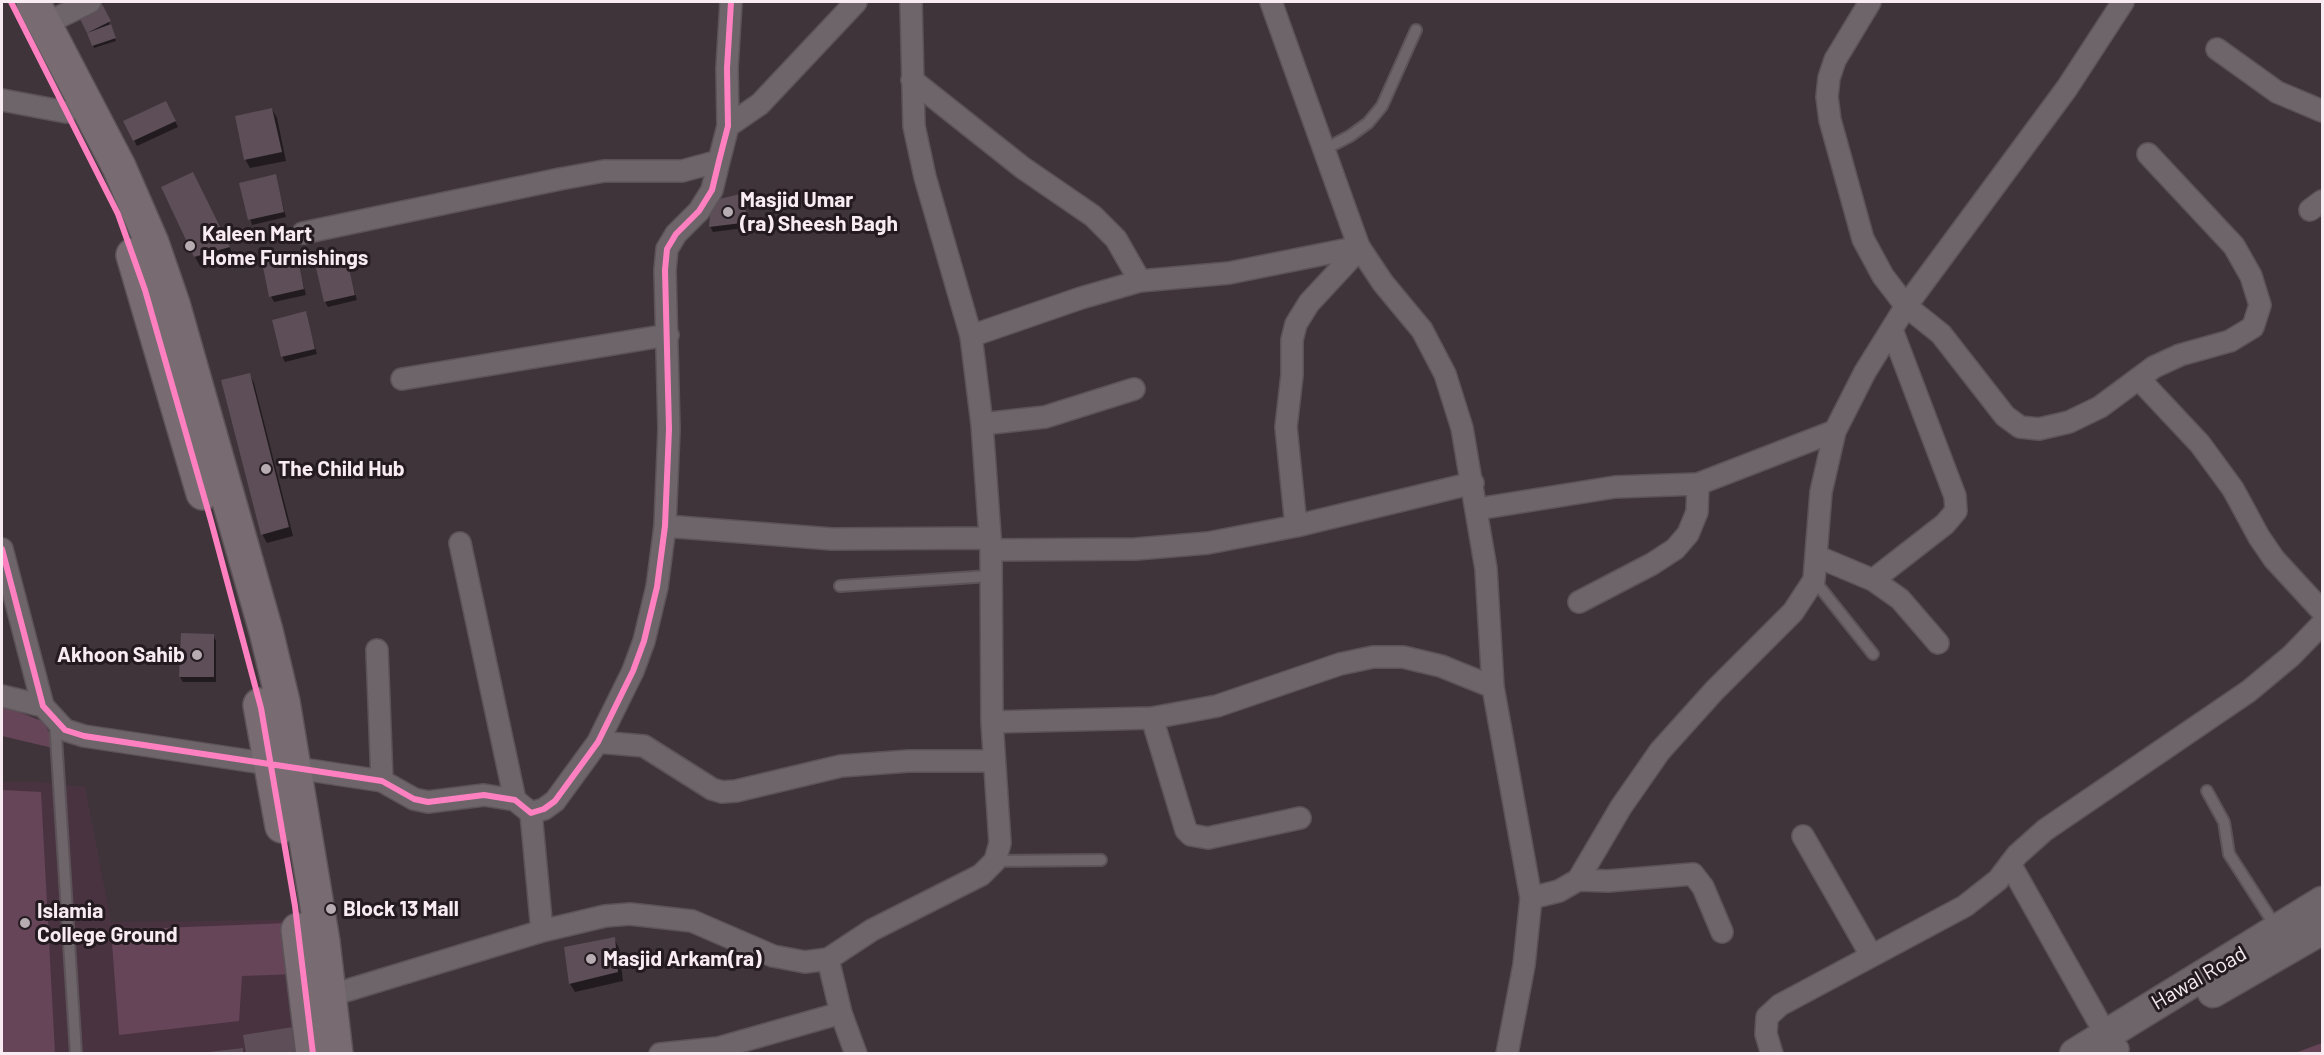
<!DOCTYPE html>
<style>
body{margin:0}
#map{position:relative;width:2324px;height:1055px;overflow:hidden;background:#3f343a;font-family:Barlow,sans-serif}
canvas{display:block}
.frame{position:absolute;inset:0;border:3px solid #f8ecf2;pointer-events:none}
</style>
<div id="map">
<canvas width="2324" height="1055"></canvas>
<div class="frame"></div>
</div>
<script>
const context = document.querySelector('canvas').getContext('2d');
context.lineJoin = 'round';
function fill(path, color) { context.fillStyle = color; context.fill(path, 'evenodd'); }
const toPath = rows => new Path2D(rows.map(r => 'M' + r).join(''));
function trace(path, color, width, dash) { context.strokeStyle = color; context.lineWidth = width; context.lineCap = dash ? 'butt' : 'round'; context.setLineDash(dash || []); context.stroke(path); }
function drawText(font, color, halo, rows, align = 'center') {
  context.font = font + ' Barlow,sans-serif'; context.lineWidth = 6; context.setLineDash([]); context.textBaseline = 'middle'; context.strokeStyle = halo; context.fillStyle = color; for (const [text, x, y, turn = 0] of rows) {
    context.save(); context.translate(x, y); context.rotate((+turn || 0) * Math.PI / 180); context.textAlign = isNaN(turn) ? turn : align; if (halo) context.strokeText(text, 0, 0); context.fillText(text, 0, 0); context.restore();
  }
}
fill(toPath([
 [2,782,39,782,85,787,111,922,285,920,293,1027,299,1053,2,1053]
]), '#4a3341');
fill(toPath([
 [2,705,44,722,57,749,2,736],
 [2,790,41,792,55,1053,2,1053],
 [289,923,297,974,242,976,239,1021,119,1035,111,930],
 [2322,1043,2322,1053,2295,1053]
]), '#664559');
fill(toPath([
 [105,11,116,41,94,48,88,32],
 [169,108,178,127,137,146,125,121],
 [272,109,277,118,286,161,250,168,245,159],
 [275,176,286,217,252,225,241,184],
 [197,183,234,256,200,266,195,257],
 [742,202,752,227,713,232,710,226],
 [296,256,306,295,274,302,271,296],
 [346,262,357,300,328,307,325,302],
 [305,313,317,354,285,362,282,356],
 [249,374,254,383,293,536,267,543,262,534],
 [213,635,216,641,216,682,183,682,180,677],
 [614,939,619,948,623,981,575,992,570,984,566,948],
 [245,1036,300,1054,247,1054]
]), '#0007');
fill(toPath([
 [102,4,111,21,87,33,78,15],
 [111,24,116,38,92,46,87,33],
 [166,101,176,121,133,141,123,121],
 [272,108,282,152,244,160,235,116],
 [193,172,230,247,194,257,161,187],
 [276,174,284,212,248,220,239,183],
 [740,194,750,222,709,227,711,201],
 [297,254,304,289,269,297,262,262],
 [347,260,355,295,324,302,316,268],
 [306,311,315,349,281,357,272,320],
 [250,373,289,527,261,535,221,380],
 [181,633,214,634,214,677,179,677],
 [615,937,618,972,569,984,564,947],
 [293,1027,297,1053,246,1053,243,1035],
 [243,1048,243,1053,209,1053,209,1052]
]), '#5d4e57');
const service = toPath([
 [1325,149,1350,136,1368,123,1382,106,1416,30],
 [1814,580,1873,654],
 [840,586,990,576],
 [55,721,76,1054],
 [2207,791,2224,822,2229,854,2276,927],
 [995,861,1101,860]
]);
const minor = toPath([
 [1271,2,1359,247,1383,283,1422,330,1445,374,1462,428,1486,569,1493,687,1531,898,1524,965,1507,1054],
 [1870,2,1835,60,1829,78,1827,97,1830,120,1863,239,1883,276,1906,306,1941,334,2005,416,2020,427,2039,429,2069,422,2100,407,2154,367,2180,355,2230,341,2253,327,2260,305,2251,276,2234,246,2148,154],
 [45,24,90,2],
 [2217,49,2277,92,2322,111],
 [912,80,1023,168,1093,216,1116,239,1140,281],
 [2,100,66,112],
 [728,126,760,104,856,2],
 [2310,210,2322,201],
 [303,233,560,179,604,171,682,171,719,161],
 [971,336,1081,298,1140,281,1229,273,1359,247],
 [402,379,668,335],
 [2139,379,2200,444,2233,489,2259,537,2274,559,2322,611],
 [982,424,1045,417,1134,389],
 [1477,509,1615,487,1698,484,1835,431],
 [665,526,832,539,990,538],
 [1296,526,1286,427,1292,375,1292,340,1296,324,1309,303,1360,248],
 [460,543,515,800],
 [2,549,43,706,65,730,84,736,382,781,414,799,428,802,484,795,515,800,531,813,544,809,555,801,598,742,633,671,644,641,657,587,665,526,669,429,665,270,667,249,676,234,699,211,712,190,719,161,728,126,727,68,731,2],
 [991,550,1136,549,1208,543,1296,526,1473,483],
 [1816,556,1873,580,1900,599,1938,643],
 [1873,580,1945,524,1956,511,1955,496,1892,330],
 [1579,602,1652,564,1675,549,1688,534,1697,512,1698,484],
 [377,650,382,781],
 [2,696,43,706],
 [1152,718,1186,830,1191,835,1208,838,1300,818],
 [992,722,1152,718,1217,706,1340,664,1373,657,1403,657,1441,666,1493,687],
 [598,742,644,746,712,789,722,792,736,791,841,766,909,761,993,761],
 [531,813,542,931],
 [1803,836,1871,955],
 [2010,864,2105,1033,2118,1049],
 [1578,880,1608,881,1693,874,1703,887,1722,932],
 [1531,898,1559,891,1578,880,1621,807,1660,751,1714,691,1793,612,1814,580,1821,492,1835,431,1865,372,1906,306,2067,88,2123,2],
 [319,999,542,931,605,916,630,914,692,921,773,956,805,962,828,959],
 [660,1054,718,1048,841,1013],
 [856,1054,841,1013,828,959,872,930,981,875,995,861,1000,843,992,722,991,550,982,424,971,336,925,177,914,126,911,2],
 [1772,1054,1766,1034,1767,1017,1780,1005,1965,906,1998,880,2017,855,2045,830,2249,691,2291,656,2322,624]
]);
const secondary = toPath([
 [2213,992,2322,929],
 [2075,1054,2322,902]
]);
const trunk = toPath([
 [33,2,119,167,152,243,173,304,266,631,283,702,323,942,336,1054],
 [133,255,203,493],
 [260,705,282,826],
 [298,930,313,1054]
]);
trace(service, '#5c5358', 14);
trace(minor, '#5c5358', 24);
trace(secondary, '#5c5358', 33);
trace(trunk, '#5c5358', 36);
trace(service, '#6d656a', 10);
trace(minor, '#6d656a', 21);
trace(secondary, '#6d656a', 30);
trace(trunk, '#786c72', 33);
trace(toPath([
 [11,2,118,214,145,290,211,521,261,708,295,906,313,1054],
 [2,549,43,706,65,730,84,736,382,781,414,799,428,802,484,795,515,800,531,813,544,809,555,801,598,742,633,671,644,641,657,587,665,526,669,429,665,270,667,249,676,234,699,211,712,190,719,161,728,126,727,68,731,2]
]), '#ff80c0', 6);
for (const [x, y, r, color] of [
 [728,212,6,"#b7acb2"],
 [190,246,6,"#b7acb2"],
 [266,469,6,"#b7acb2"],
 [197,655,6,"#b7acb2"],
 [331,909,6,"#b7acb2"],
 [25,923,6,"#b7acb2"],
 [591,959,6,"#b7acb2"]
]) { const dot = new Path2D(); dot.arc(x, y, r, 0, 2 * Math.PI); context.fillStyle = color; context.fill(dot); trace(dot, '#241b20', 2); }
drawText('bold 21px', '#f8ecf2', '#241b20', [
 ["Masjid Umar",740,200],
 ["(ra) Sheesh Bagh",740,224],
 ["Kaleen Mart",202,234],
 ["Home Furnishings",202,258],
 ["The Child Hub",278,469],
 ["Akhoon Sahib",185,655,"right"],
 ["Block 13 Mall",343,909],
 ["Islamia",37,911],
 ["College Ground",37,935],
 ["Masjid Arkam(ra)",603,959]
], 'left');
drawText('21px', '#f8ecf2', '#241b20', [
 ["Hawal Road",2199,978,-30]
]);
</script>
